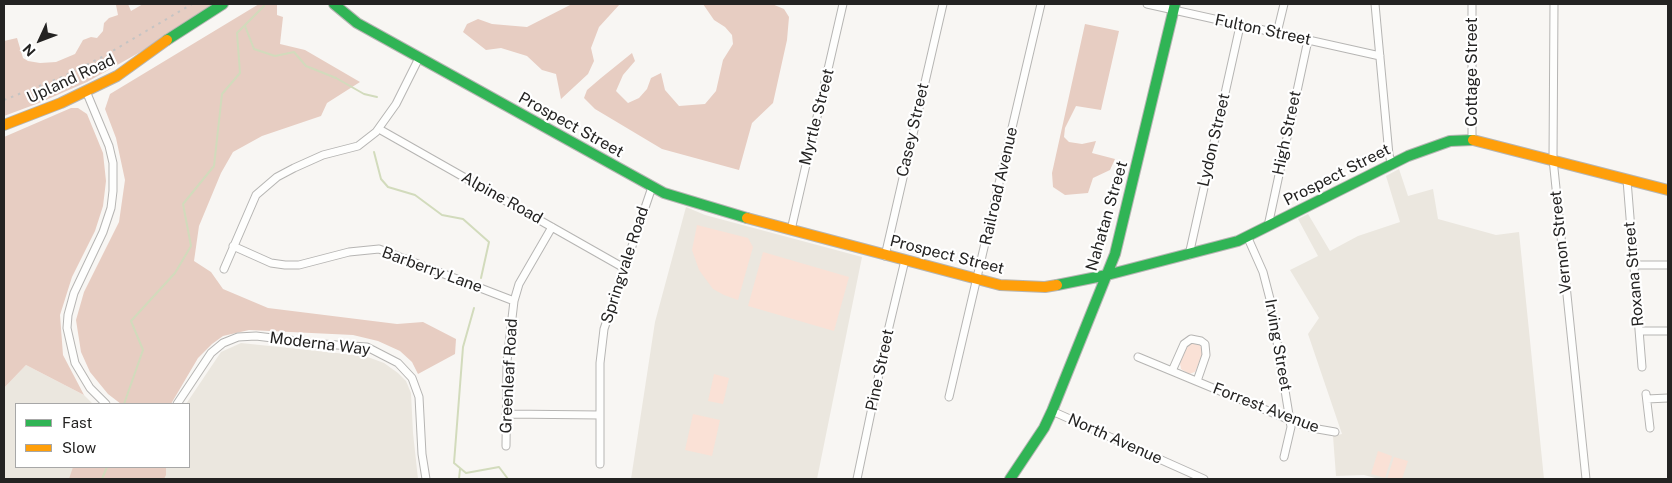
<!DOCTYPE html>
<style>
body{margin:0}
#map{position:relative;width:1672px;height:483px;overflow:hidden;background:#f8f6f3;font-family:"Public Sans",sans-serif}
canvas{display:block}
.frame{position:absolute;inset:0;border:5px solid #242322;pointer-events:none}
.legend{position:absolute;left:15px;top:403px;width:175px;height:65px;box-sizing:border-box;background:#fff;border:1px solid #a7a7a7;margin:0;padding:6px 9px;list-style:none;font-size:15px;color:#242322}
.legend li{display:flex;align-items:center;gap:10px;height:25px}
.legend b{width:25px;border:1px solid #a7a7a7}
.north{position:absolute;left:15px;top:15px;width:50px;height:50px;-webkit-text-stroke:4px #fff;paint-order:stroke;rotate:227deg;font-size:14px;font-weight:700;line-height:20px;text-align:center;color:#242322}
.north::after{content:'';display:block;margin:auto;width:18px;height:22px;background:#242322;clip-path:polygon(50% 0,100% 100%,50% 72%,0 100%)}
</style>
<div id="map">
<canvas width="1672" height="483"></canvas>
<div class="frame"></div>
<ul class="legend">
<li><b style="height:6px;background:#30b455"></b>Fast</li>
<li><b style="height:6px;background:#ff9f0a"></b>Slow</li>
</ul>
<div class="north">N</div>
</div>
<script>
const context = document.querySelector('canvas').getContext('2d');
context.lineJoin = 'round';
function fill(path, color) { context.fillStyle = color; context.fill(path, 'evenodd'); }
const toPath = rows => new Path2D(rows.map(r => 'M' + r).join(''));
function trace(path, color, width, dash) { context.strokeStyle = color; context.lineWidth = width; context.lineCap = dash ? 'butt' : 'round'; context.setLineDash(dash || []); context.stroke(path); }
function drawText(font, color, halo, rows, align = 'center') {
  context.font = font + ' "Public Sans",sans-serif'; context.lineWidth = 4.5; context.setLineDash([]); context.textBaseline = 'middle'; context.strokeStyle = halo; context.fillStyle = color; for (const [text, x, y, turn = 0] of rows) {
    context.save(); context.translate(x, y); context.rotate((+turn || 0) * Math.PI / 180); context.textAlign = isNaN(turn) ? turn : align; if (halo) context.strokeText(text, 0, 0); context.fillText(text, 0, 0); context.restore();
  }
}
fill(toPath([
 [1399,169,1408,196,1433,189,1438,219,1496,235,1519,232,1544,479,1379,479,1364,475,1336,476,1333,436,1342,434,1308,334,1319,318,1290,270,1318,256,1298,219,1308,214,1330,251,1358,236,1400,222,1386,176],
 [686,207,705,215,862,257,817,479,631,479,655,322],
 [241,343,365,356,384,363,398,373,406,381,411,393,413,433,418,479,4,479,4,388,26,365,84,395,93,404,16,404,16,467,189,467,189,404,186,404,221,352]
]), '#ebe7df');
fill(toPath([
 [697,225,748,238,753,247,738,300,724,295,713,289,699,270,692,250],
 [763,252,849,277,834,331,748,306],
 [1193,342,1200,345,1203,353,1195,372,1189,374,1181,369,1180,363,1186,348],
 [714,374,729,378,723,404,708,401],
 [693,414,720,420,712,456,685,450],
 [1378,451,1392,456,1385,478,1371,474],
 [1394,457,1408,461,1402,479,1387,479]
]), '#fae1d6');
fill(toPath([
 [128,4,131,11,143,4,215,4,174,33,87,82,39,103,4,116,4,41,17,38,23,58,28,61,40,63,56,62,75,54,83,40,91,37,97,38,103,31,104,23,109,18,118,15,116,5],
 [259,4,277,4,277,15,283,17,280,44,305,50,360,82,327,103,321,116,262,136,233,152,221,173,199,226,194,261,211,272,223,289,268,308,397,324,423,322,456,339,455,354,418,374,412,362,400,351,378,341,353,335,249,330,223,336,212,344,198,358,171,404,121,404,108,394,90,372,81,352,76,320,84,292,119,222,125,180,116,138,105,109,110,94],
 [572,4,620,4,599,27,591,48,594,61,588,74,561,99,556,74,542,70,527,56,501,48,486,50,463,32,467,24,478,19,492,24,527,27],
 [703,4,772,4,784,9,789,17,787,40,773,103,752,123,739,170,662,149,595,109,584,98,587,90,601,78,632,53,635,61,623,75,616,91,628,103,639,98,647,89,651,78,661,73,665,90,679,106,705,104,716,91,723,60,733,44,732,35,725,27,714,20],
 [1085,24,1119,31,1101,110,1076,106,1065,128,1064,137,1069,142,1082,144,1096,141,1092,153,1115,159,1110,170,1093,178,1088,193,1065,195,1053,187,1052,173],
 [71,108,78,108,87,114,103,153,106,181,103,206,95,231,72,277,60,315,63,355,84,395,26,365,4,388,4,137],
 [73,467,166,467,166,475,164,479,69,479]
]), '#e7cdc2');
trace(toPath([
 [245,26,254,49,275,56,294,52,306,66,336,78,364,94,377,97],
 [374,152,381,179,388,187,415,195,442,215,463,219,489,242,481,278],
 [474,308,463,347,454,463,466,473,499,467,508,479],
 [124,404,143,350,131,321,175,273,191,246,183,204,214,166,222,94,240,73,237,33,264,6],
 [102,479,107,467],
 [459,479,460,469]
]), '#d2dbbc', 2);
const street = toPath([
 [1147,4,1380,56],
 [1375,4,1389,155,1392,164],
 [1472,4,1472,140],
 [1554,4,1553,159,1586,479],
 [1277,33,1284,4],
 [86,91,109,146,113,163,113,191,111,208,103,232,74,293,68,315,67,328,75,363,90,388,106,404],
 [379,129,624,268],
 [1627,180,1642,367],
 [1268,226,1308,40],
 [791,230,843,4],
 [1247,236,1263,272,1270,299,1291,427,1284,457],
 [233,246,271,263,285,265,299,265,349,252,379,249,514,301],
 [1189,255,1240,26],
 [885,256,943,4],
 [1634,265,1668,265],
 [224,269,256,195,277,177,294,168,323,155,358,146,376,132,396,104,419,58],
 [1640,331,1668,331],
 [1138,357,1290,420,1312,428,1335,432],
 [1172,371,1184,344,1191,339,1201,341,1205,344,1206,355,1197,381],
 [1646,394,1650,428],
 [949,397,1041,4],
 [1647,399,1668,398],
 [177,404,211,353,223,343,238,337,256,336,322,344,367,347,398,363,412,378,419,397,422,454,426,479],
 [1052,411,1204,479],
 [506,414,600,415],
 [506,446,507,361,514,301,519,284,552,227],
 [600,464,600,363,604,329,652,187],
 [857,479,888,331,905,260]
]);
const fast = toPath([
 [334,4,357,23,664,193,747,218],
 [167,40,223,4],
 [1057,285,1107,275,1238,241,1408,156,1450,141,1473,140],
 [1010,479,1044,428,1052,411,1115,254,1175,4]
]);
const slow = toPath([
 [4,125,61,103,117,76,167,40],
 [1473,140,1668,190],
 [747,218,1000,285,1045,287,1057,285]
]);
trace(street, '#b6b5b3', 9);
trace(fast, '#b6b5b3', 12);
trace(slow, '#b6b5b3', 12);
trace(street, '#fefefd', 7);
trace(fast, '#30b455', 10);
trace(slow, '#ff9f0a', 10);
trace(toPath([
 [4,100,62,77,104,56,192,4]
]), '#c5c4c3', 2, [2.5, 5]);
drawText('16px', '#242322', '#fff', [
 ["Fulton Street",1263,30,12],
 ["Cottage Street",1472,72,-90],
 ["Upland Road",71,79,-25],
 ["Myrtle Street",817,117,-76],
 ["Prospect Street",571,125,29],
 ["Casey Street",913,130,-77],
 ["High Street",1287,133,-78],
 ["Lydon Street",1214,140,-77],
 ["Prospect Street",1337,175,-27],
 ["Railroad Avenue",999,186,-77],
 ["Alpine Road",502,198,29],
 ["Nahatan Street",1107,216,-74],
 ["Vernon Street",1561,242,-96],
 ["Prospect Street",947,255,14],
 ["Springvale Road",625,265,-72],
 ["Barberry Lane",432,270,20],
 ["Roxana Street",1634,274,-95],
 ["Moderna Way",320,344,7],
 ["Irving Street",1278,345,80],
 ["Pine Street",880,370,-78],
 ["Greenleaf Road",509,376,-87],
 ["Forrest Avenue",1266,408,21],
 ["North Avenue",1115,439,24]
]);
</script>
